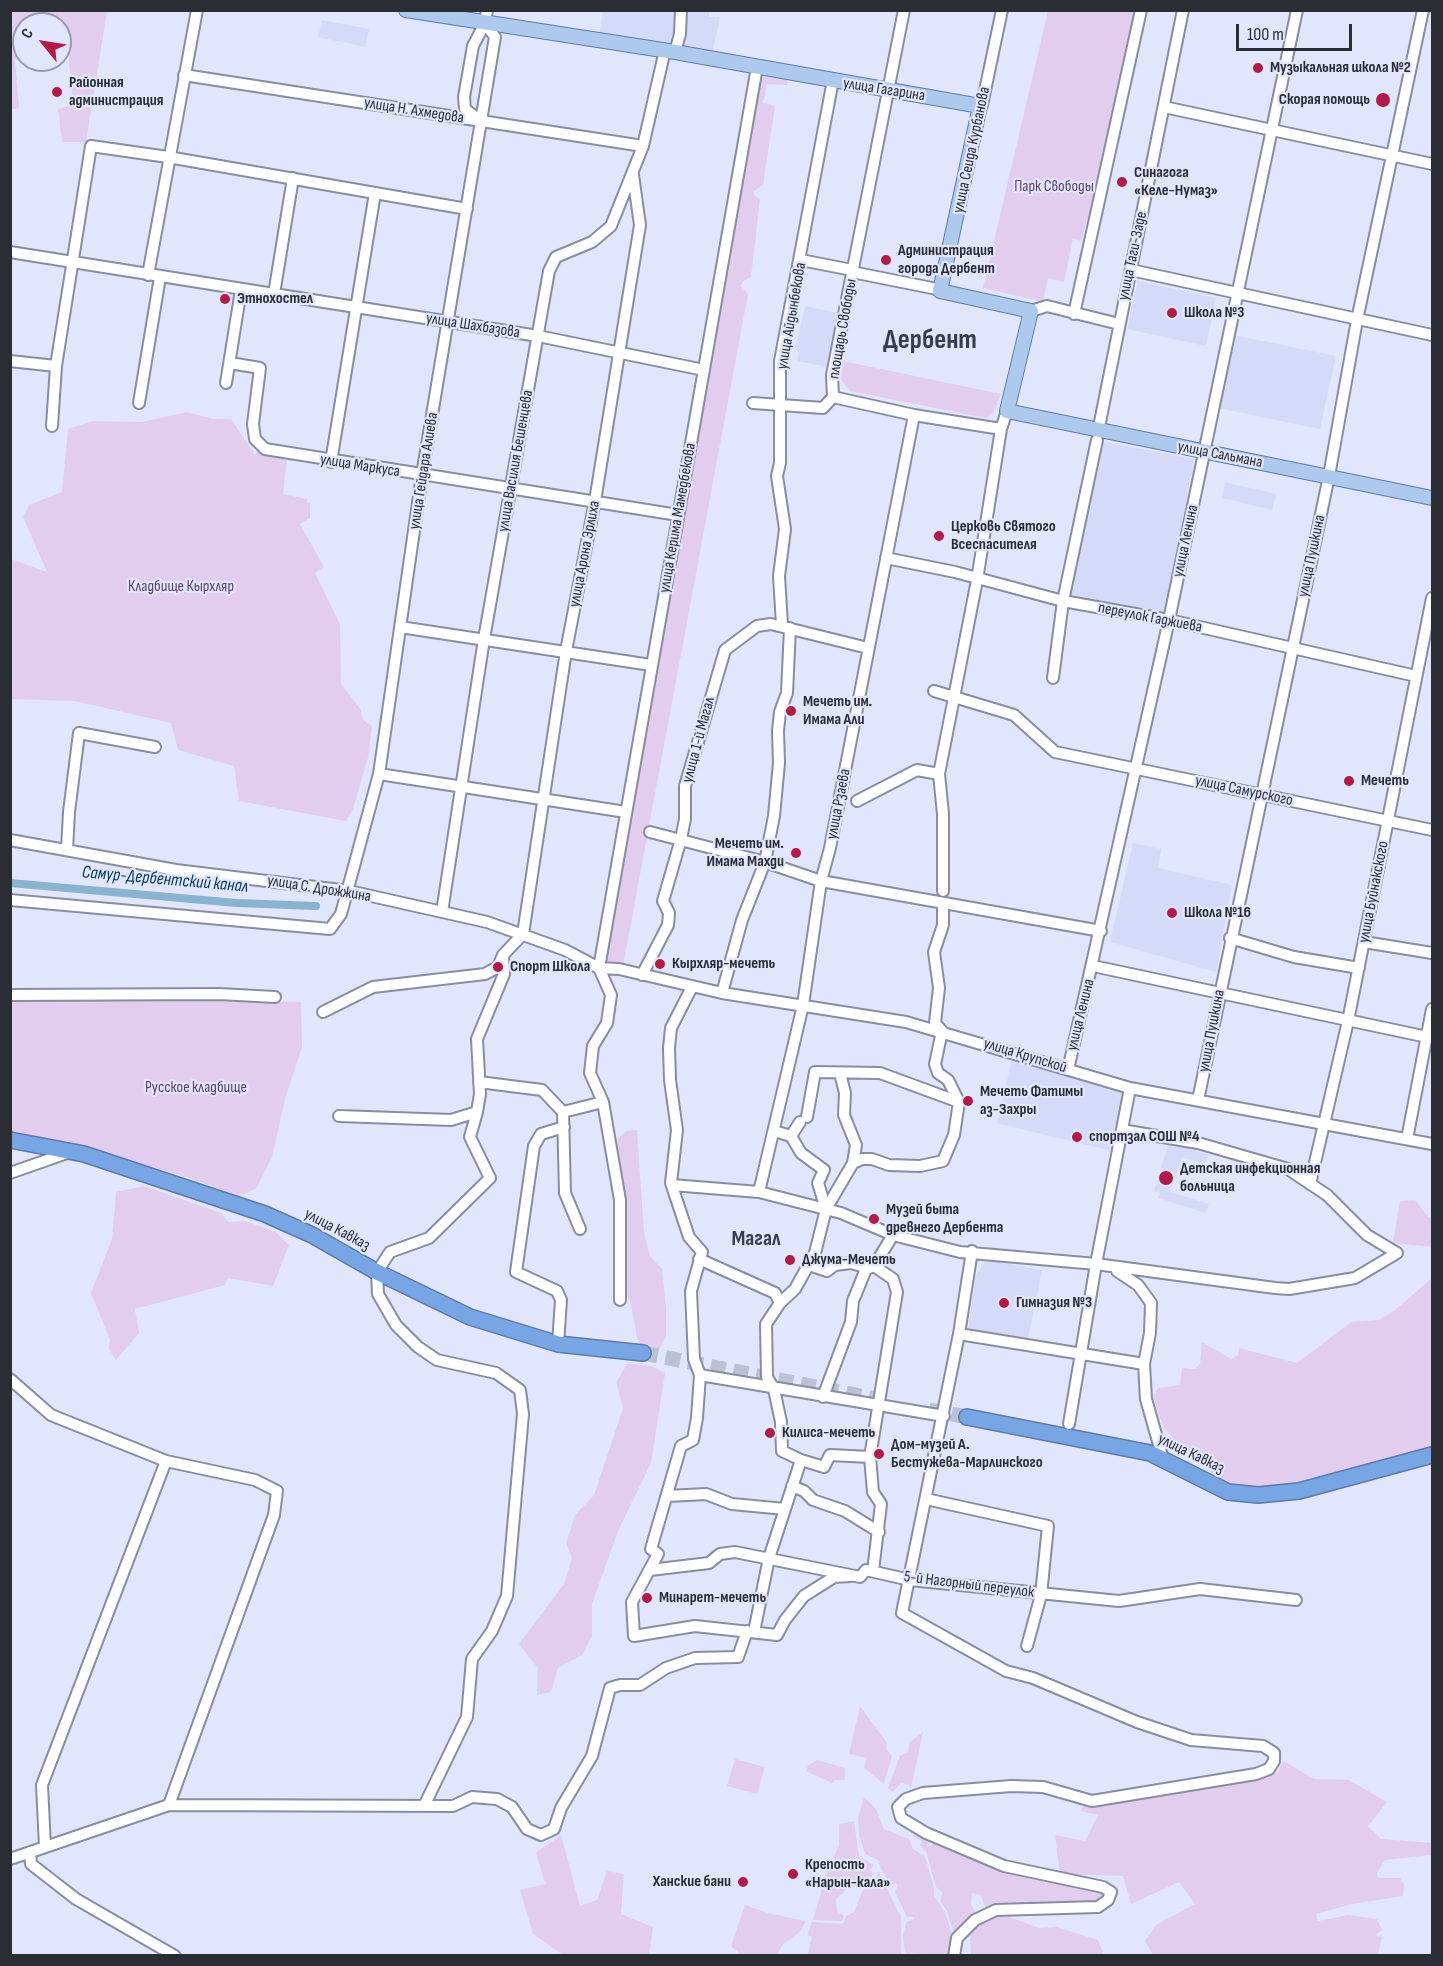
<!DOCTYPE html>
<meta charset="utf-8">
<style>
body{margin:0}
#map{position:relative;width:1443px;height:1966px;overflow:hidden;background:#e1e6fd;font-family:"Sofia Sans Condensed",sans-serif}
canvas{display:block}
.frame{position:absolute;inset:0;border:12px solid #2b2d35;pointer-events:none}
.north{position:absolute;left:12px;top:12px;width:60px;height:60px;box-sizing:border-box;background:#e1e6fd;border:2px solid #989cad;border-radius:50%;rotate:300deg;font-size:16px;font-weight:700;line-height:24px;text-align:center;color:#2b2d35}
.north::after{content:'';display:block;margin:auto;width:21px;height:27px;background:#af1c47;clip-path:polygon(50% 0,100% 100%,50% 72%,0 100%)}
.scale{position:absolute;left:1236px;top:24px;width:116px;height:27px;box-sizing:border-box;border:3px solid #2b2d35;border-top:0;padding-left:8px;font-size:18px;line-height:21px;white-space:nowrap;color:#2b2d35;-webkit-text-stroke:4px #e1e6fd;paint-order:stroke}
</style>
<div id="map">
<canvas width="1443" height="1966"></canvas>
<div class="frame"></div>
<div class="north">С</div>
<div class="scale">100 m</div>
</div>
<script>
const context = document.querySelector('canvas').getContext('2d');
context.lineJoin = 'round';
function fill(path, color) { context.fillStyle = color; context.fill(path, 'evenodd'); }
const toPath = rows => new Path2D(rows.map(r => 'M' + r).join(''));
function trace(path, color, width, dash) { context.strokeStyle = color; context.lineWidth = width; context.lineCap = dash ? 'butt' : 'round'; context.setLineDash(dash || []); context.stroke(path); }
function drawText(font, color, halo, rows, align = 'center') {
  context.font = font + ' "Sofia Sans Condensed",sans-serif'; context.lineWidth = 4.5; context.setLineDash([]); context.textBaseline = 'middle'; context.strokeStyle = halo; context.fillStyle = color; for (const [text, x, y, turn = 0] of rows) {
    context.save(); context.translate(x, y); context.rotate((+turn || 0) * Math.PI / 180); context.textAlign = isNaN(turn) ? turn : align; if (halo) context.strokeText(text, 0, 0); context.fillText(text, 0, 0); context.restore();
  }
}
fill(toPath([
 [603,11,709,11,709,17,720,17,712,55,599,36],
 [322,20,369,29,365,47,318,37],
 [1138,281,1216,298,1206,346,1127,329],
 [805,306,838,313,828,367,797,361,799,353,795,351],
 [1233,335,1336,356,1320,429,1218,408],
 [1099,441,1194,459,1164,616,1067,597],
 [1225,482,1276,494,1272,510,1222,498],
 [1133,843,1161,849,1158,868,1232,885,1216,972,1110,942],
 [1013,1056,1128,1083,1112,1151,997,1123],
 [1169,1142,1208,1155,1205,1164,1182,1157,1170,1192,1209,1204,1206,1213,1158,1198,1160,1193,1154,1191],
 [986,1260,1042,1270,1027,1344,968,1331,976,1275]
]), '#d4daf8');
fill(toPath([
 [10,11,107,11,86,142,62,142,58,109,73,105,68,50,60,51,60,24,24,24,24,58,15,60,19,108,11,109],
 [1048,11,1140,11,1093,220,1087,219,1081,241,1073,239,1064,282,1048,278,1043,302,983,288],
 [760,76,787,80,787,85,767,84,763,103,775,106,763,185,754,191,754,195,760,199,751,277,743,281,741,286,748,294,623,966,605,960],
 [843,361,953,384,1001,394,992,415,986,418,850,391,841,379],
 [187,412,213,419,231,419,255,455,258,452,287,460,283,494,307,499,307,503,310,503,310,518,300,524,324,567,315,573,340,624,341,684,361,710,362,719,372,726,368,758,353,809,346,821,239,801,234,766,178,750,171,723,75,701,11,699,11,559,47,572,23,517,29,505,62,492,68,429,93,421,142,422],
 [145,998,301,1002,302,1047,285,1099,272,1157,256,1189,239,1196,181,1175,65,1143,11,1133,10,1000],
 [637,1130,644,1233,650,1256,662,1269,666,1308,666,1336,658,1351,645,1350,637,1338,631,1304,624,1287,616,1181,618,1139,626,1131],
 [144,1186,221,1213,228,1222,245,1221,276,1232,289,1245,273,1286,228,1278,225,1285,135,1309,139,1333,116,1360,109,1349,110,1340,91,1293,112,1239,116,1192],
 [1415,1200,1428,1217,1432,1218,1432,1247,1393,1243,1400,1201],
 [1432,1278,1432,1446,1304,1482,1266,1489,1242,1488,1222,1481,1181,1449,1163,1426,1153,1397,1158,1388,1180,1385,1182,1368,1195,1369,1200,1364,1202,1342,1231,1359,1238,1355,1239,1348,1297,1363,1351,1322,1379,1320,1395,1310],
 [628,1363,651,1366,665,1373,651,1463,618,1531,592,1604,592,1636,582,1655,558,1668,551,1692,537,1695,538,1668,519,1644,564,1584,572,1558,566,1543,575,1515,594,1495,623,1408,616,1382],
 [860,1706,887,1743,886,1749,892,1756,884,1784,864,1768,867,1758,849,1754],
 [923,1732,911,1788,909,1785,901,1783,893,1792,888,1788,900,1756,908,1752,909,1743],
 [735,1759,765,1767,757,1794,727,1786],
 [817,1760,845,1768,845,1780,834,1780,832,1783,806,1771,808,1766],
 [1284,1761,1314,1779,1349,1780,1387,1802,1368,1826,1381,1839,1432,1843,1432,1855,1385,1860,1377,1873,1378,1878,1400,1878,1404,1885,1403,1896,1352,1904,1316,1914,1318,1921,1348,1915,1377,1919,1382,1930,1376,1935,1382,1937,1378,1955,1153,1955,1145,1941,1156,1925,1195,1904,1179,1882,1131,1904,1123,1876,1060,1874,1055,1835,1085,1841,1098,1815,1081,1811,1084,1805,1092,1808,1259,1777,1277,1773],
 [864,1797,876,1809,884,1829,909,1839,913,1849,925,1856,934,1887,934,1896,945,1912,952,1934,946,1955,905,1953,903,1937,906,1922,913,1920,914,1917,907,1917,895,1892,898,1886,896,1883,891,1886,878,1863,880,1861,865,1854,859,1834,858,1818],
 [854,1821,859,1856,874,1865,870,1870,874,1874,864,1885,848,1888,836,1899,837,1911,844,1916,842,1921,813,1920,827,1872,839,1845,839,1824],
 [917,1833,930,1838,928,1845,932,1846,934,1840,1032,1880,1094,1890,1103,1892,1104,1896,1100,1900,1088,1903,985,1907,981,1895,972,1893,971,1904,975,1912,961,1927,953,1931,947,1911,941,1902,942,1892,936,1887,926,1852,920,1845,922,1841,913,1836],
 [561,1835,580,1906,597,1900,607,1871,624,1874,621,1914,653,1927,649,1955,563,1955,533,1934,520,1890,545,1884,536,1852],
 [878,1871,901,1917,901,1955,808,1954,812,1937,807,1935,812,1922,843,1924,846,1916,854,1912,862,1892,875,1881],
 [745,1905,768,1913,806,1921,800,1932,783,1944,777,1955,742,1955,731,1946],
 [1004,1915,1039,1928,1056,1927,1098,1940,1104,1955,971,1955,970,1934,984,1920]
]), '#e2cdee');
trace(toPath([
 [10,883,237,903,316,906]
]), '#89b3cf', 8);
trace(toPath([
 [643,1353,891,1402],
 [929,1410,967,1417]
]), '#bdc1d5', 15, [15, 8]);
const minor = toPath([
 [675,52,680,34,681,10],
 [184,75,643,146],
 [982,105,1002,10],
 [1164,107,1432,164],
 [478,119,465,109,464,97,473,46,485,23],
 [10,252,538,336,704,370],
 [801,260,852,270],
 [1131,270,1432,335],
 [852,272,942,290],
 [148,275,197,10],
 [274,294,293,178],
 [1031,311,1047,306,1119,324],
 [1074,314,1141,10],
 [10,361,56,366],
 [230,363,260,368,253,424,255,439,265,449,678,515],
 [226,383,241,290],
 [833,397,832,375,904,10],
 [833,397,914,415,1001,429],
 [139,403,160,277],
 [753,403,823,408,833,397],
 [52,426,56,366,91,146,168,157,467,209],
 [1098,432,1183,10],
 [331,462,375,193],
 [886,558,955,572,1063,601,1169,620,1416,676],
 [782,625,779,576,785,529,777,476,780,463,780,361,833,80],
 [400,627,651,665],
 [1053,678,1063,601,1097,440],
 [934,691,1014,715,1055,752,1432,830],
 [379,774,626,812],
 [857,801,917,770,939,774],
 [650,832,765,862,821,881,1101,931],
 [10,840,176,870,349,891,487,922,565,950,599,968,619,969,722,993,906,1022,1130,1088,1432,1144],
 [67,850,69,812,79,733,155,747],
 [943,891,943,814,939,774,977,580,1001,429,1007,411],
 [10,900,330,929,341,914,379,774,422,475,495,37,485,23,487,10],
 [442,912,484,639,549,271,556,257,592,242,611,226,643,146,665,50],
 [1230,938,1294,957,1359,968],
 [1364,942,1432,953],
 [1093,966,1432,1038],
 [642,975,668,925,669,913,663,901,681,839,685,819,685,786,725,650,757,626,771,624,868,648],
 [692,987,671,1028,669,1048,670,1080,677,1130,671,1183,689,1237,702,1252,691,1291,694,1359,700,1375,697,1418,693,1440,681,1446,651,1549,658,1554,632,1602,634,1636,695,1626,777,1635,785,1620,804,1596,834,1577,850,1576],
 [722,993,742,920,765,862,774,816,779,763,778,731,780,712,787,693,790,628],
 [10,995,219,994,275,997],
 [323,1012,373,987,485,974,498,967,503,955,523,934,566,651,595,501,640,225,633,175],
 [1068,1070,1169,620,1297,10],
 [479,1082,542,1090,563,1112,565,1193,580,1229],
 [1198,1100,1329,476,1357,320,1423,10],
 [563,1112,603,1102],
 [339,1116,451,1120,477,1112,480,1094,477,1039,504,974,503,958],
 [807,1117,815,1072,880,1073,959,1102],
 [774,1131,791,1136,801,1153,824,1170,818,1183,826,1209],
 [791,1136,800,1122],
 [1407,1139,1432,1009],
 [853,1163,862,1159,872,1159,889,1165,920,1166,943,1161,954,1135,959,1102,948,1080,938,1073,935,1064,942,1031,935,1023,939,988,934,952,943,925,943,903],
 [10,1173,70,1152],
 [1310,1184,1348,1021,1432,598],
 [672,1185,759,1192,841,1213,893,1235,960,1252,1096,1264,1275,1288,1289,1289,1355,1278,1397,1253,1367,1235,1327,1195,1288,1169,1198,1143,1122,1130],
 [759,1192,803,1005,821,881,830,848,914,415],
 [699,1259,775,1293,780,1303],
 [809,1265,827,1271,835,1265,851,1263,868,1268],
 [1117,1271,1138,1285,1151,1303,1150,1333,1144,1364,1146,1399,1163,1459],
 [620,1300,620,1200,603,1102,590,1073,593,1046,607,1023,611,995,599,968,757,67],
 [959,1334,1144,1364],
 [558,1344,561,1300,557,1291,516,1272,534,1146,541,1134,564,1127],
 [700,1375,944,1416],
 [10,1379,51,1415,166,1461,255,1480,277,1491,274,1515,169,1805],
 [823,1397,851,1322,853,1301,866,1269,874,1266,893,1235],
 [1069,1424,1096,1264,1130,1088],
 [801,1460,824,1467,830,1455,870,1457],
 [792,1486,804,1491,813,1500,845,1511,879,1532],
 [667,1496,706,1494,732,1504,785,1509],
 [926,1499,1048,1526,1041,1595,1027,1646],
 [650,1570,709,1563,720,1554,735,1552,860,1577,866,1570,910,1580,1119,1601,1200,1589,1296,1600],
 [873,1571,881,1504,873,1492,870,1457,897,1292,893,1279,874,1266],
 [754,1632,769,1558,801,1460,782,1451,781,1422,774,1389,767,1377,766,1324,780,1303,795,1289,815,1253,826,1209,853,1163,856,1145,844,1115,845,1093,840,1073],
 [425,1804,467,1717,472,1659,492,1631,507,1596,523,1414,520,1390,496,1373,437,1360,418,1347,396,1325,378,1294,377,1272,390,1252,429,1238,490,1178,470,1137,477,1112],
 [45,1847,42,1785,166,1461],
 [30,1852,31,1864,76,1899,175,1956],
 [10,1859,169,1805,453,1806,472,1797,497,1799,512,1807,527,1829,541,1835,554,1829,561,1808,592,1756,610,1688,620,1685,640,1685,666,1668,695,1658,738,1657,747,1631],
 [954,1956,957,1938,975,1920,996,1910,1098,1907,1108,1900,1111,1892,1103,1887,1004,1866,926,1833,901,1818,898,1807,906,1799,923,1793,1011,1786,1043,1787,1092,1801,1256,1774,1269,1769,1274,1761,1274,1753,1263,1746,1191,1740,1137,1722,1033,1678,1006,1671,902,1613,959,1334,972,1251]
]);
const major = toPath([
 [406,10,675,52,980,106,940,291,1031,311,1007,411],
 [1007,411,1432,498]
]);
const highway = toPath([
 [10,1140,84,1154,265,1214,312,1235,377,1272,470,1317,558,1344,643,1353],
 [967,1417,1150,1453,1228,1492,1258,1495,1299,1491,1432,1455]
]);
trace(minor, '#888da2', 14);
trace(major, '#5d7ba6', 16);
trace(highway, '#5d7ba6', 18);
trace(minor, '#fff', 10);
trace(major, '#aec9ee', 14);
trace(highway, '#78a5e3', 15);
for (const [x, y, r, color] of [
 [1258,68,6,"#af1c47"],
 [57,92,6,"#af1c47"],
 [1383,100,8,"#af1c47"],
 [1122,182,6,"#af1c47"],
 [886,260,6,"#af1c47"],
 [225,299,6,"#af1c47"],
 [1172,313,6,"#af1c47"],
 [939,536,6,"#af1c47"],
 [791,711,6,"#af1c47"],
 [1349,781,6,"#af1c47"],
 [796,853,6,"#af1c47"],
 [1172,913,6,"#af1c47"],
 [660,964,6,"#af1c47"],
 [498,967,6,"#af1c47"],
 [968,1101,6,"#af1c47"],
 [1077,1137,6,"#af1c47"],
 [1166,1178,8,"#af1c47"],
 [874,1219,6,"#af1c47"],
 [790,1260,6,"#af1c47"],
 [1004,1303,6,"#af1c47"],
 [770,1433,6,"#af1c47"],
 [879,1454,6,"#af1c47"],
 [647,1598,6,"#af1c47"],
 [793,1874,6,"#af1c47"],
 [743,1882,6,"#af1c47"]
]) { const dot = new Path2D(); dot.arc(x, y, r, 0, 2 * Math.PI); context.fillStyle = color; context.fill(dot); trace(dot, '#e1e6fd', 2); }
drawText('bold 16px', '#2b2d35', '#e1e6fd', [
 ["Музыкальная школа №2",1270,68],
 ["Районная",69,83],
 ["администрация",69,101],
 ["Скорая помощь",1370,100,"right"],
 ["Синагога",1134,173],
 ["«Келе-Нумаз»",1134,191],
 ["Администрация",898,251],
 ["города Дербент",898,269],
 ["Этнохостел",237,299],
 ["Школа №3",1184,313],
 ["Церковь Святого",951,527],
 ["Всеспасителя",951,545],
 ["Мечеть им.",803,702],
 ["Имама Али",803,720],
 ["Мечеть",1361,781],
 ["Мечеть им.",784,844,"right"],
 ["Имама Махди",784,862,"right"],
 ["Школа №16",1184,913],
 ["Кырхляр-мечеть",672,964],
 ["Спорт Школа",510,967],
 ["Мечеть Фатимы",980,1092],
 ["аз-Захры",980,1110],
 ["спортзал СОШ №4",1089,1137],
 ["Детская инфекционная",1180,1169],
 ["больница",1180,1187],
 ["Музей быта",886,1210],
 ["древнего Дербента",886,1228],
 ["Джума-Мечеть",802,1260],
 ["Гимназия №3",1016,1303],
 ["Килиса-мечеть",782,1433],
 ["Дом-музей А.",891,1445],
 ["Бестужева-Марлинского",891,1463],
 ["Минарет-мечеть",659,1598],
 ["Крепость",805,1865],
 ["«Нарын-кала»",805,1883],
 ["Ханские бани",731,1882,"right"]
], 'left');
drawText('16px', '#2b2d35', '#e1e6fd', [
 ["улица Гагарина",884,90,9],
 ["улица Н. Ахмедова",414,111,9],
 ["улица Сеида Курбанова",972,150,-78],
 ["улица Таги-Заде",1133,256,-78],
 ["улица Айдынбекова",792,316,-80],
 ["улица Шахбазова",473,326,9],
 ["площадь Свободы",843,329,-80],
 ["улица Сальмана",1220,455,11],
 ["улица Василия Бешенцева",516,461,-80],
 ["улица Маркуса",360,466,9],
 ["улица Гейдара Алиева",424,471,-81],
 ["улица Керима Мамедбекова",678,518,-80],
 ["улица Ленина",1186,541,-78],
 ["улица Арона Эрлиха",585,554,-79],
 ["улица Пушкина",1312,556,-78],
 ["переулок Гаджиева",1150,618,11],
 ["улица 1-й Магал",699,740,-75],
 ["улица Самурского",1244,791,12],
 ["улица Рзаева",839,804,-79],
 ["улица С. Дрожжина",319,889,9],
 ["улица Буйнакского",1374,892,-79],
 ["улица Ленина",1081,1015,-76],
 ["улица Пушкина",1212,1031,-79],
 ["улица Крупской",1025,1056,17],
 ["улица Кавказ",337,1230,28],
 ["улица Кавказ",1191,1454,26],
 ["5-й Нагорный переулок",969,1585,7]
]);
drawText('16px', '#603d70', '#e1e6fd', [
 ["Парк Свободы",1054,187],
 ["Кладбище Кырхляр",181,587],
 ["Русское кладбище",196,1088]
]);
drawText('italic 18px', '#003753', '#e1e6fd', [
 ["Самур-Дербентский канал",165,880,5]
]);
drawText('bold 22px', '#383c4d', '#e1e6fd', [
 ["Магал",756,1239]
]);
drawText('bold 28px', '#383c4d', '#e1e6fd', [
 ["Дербент",930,341]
]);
</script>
